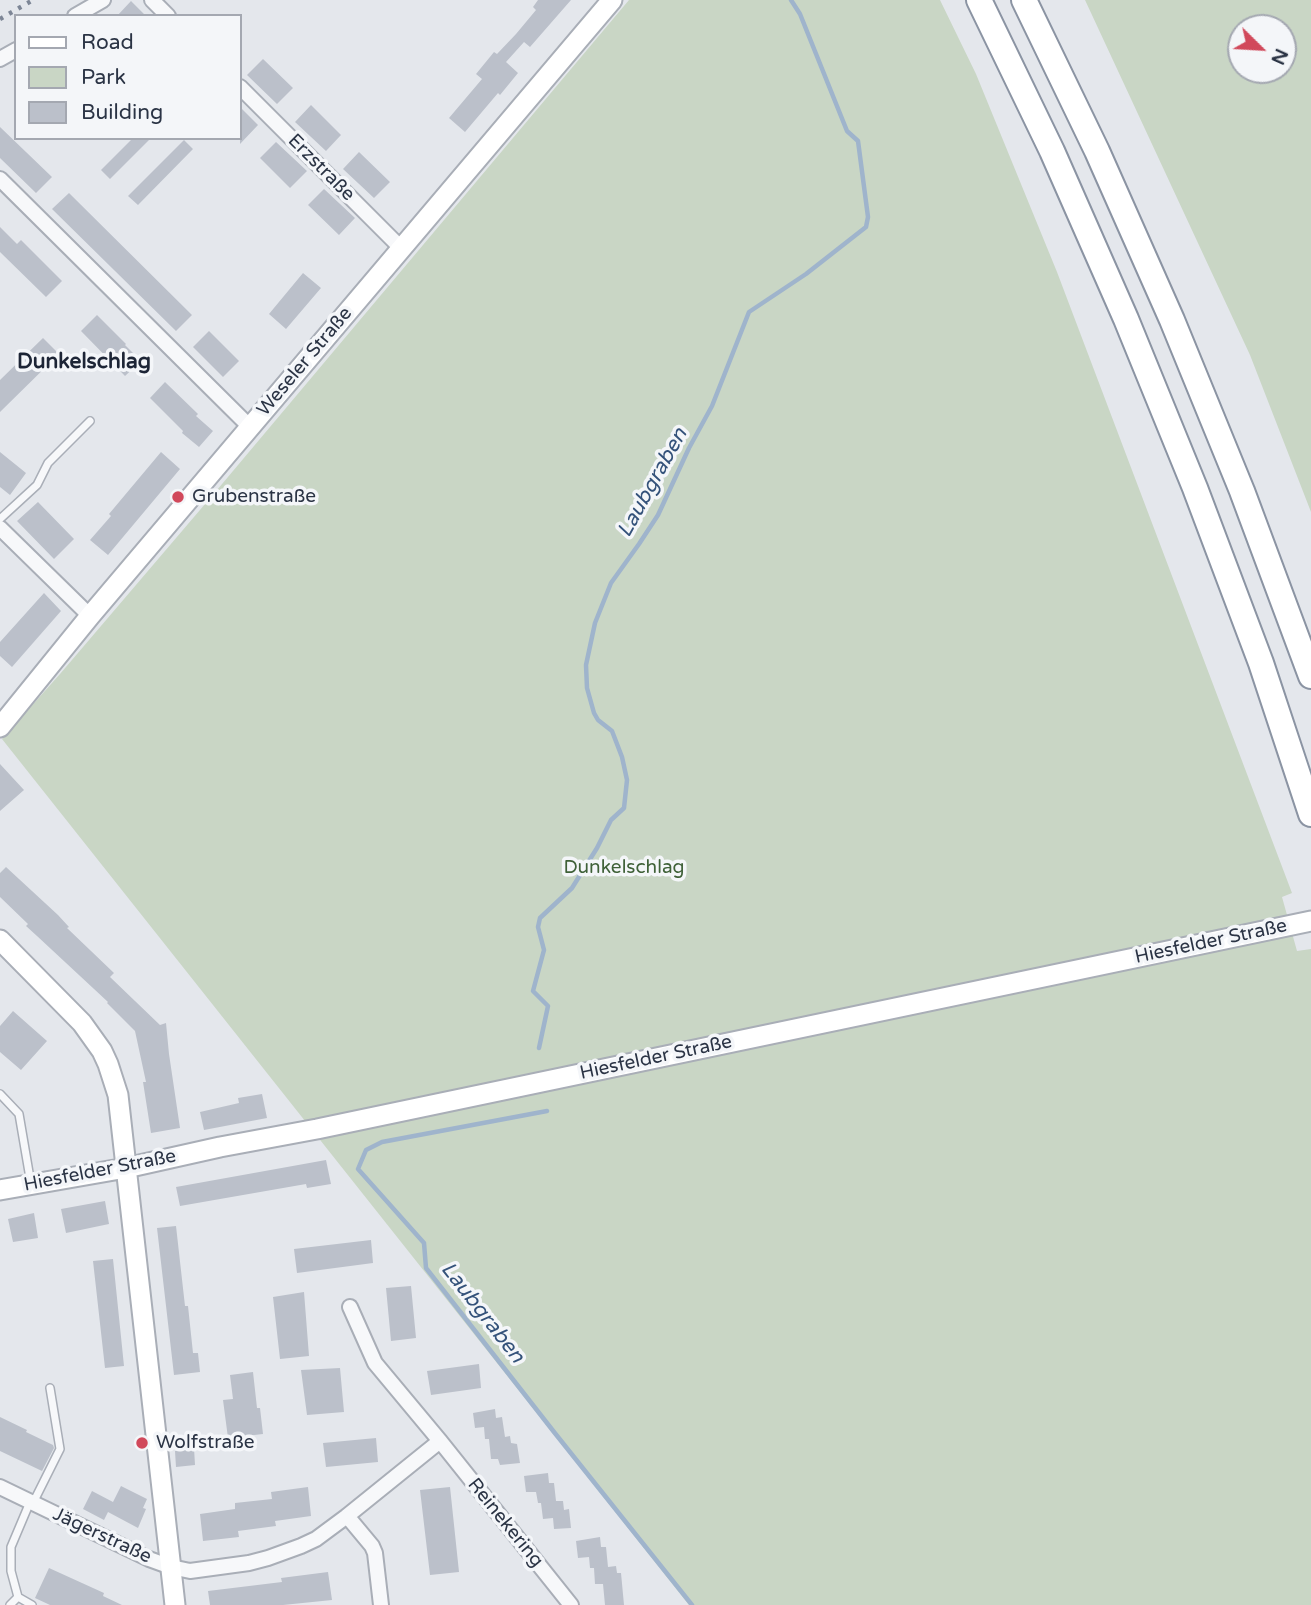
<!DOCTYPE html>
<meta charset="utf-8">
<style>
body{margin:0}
#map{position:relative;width:1311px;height:1605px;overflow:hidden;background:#e4e7ec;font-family:"Varela Round",sans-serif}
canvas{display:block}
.legend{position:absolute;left:14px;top:14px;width:228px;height:126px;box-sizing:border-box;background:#f4f6f9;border:2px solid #a4a8b1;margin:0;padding:9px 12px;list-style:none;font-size:21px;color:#2b3445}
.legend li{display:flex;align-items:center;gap:14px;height:35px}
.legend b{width:35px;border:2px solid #a4a8b1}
.north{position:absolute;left:1227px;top:14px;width:70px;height:70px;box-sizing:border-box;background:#f4f6f9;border:2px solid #a4a8b1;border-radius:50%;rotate:114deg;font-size:19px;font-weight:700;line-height:28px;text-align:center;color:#2b3445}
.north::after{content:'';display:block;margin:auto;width:24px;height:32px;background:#d1495b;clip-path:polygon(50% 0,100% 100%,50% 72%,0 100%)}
</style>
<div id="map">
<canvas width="1311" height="1605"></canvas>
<ul class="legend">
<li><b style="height:9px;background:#fff"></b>Road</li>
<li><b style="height:19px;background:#c9d6c5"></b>Park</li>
<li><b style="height:19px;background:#bbc0ca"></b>Building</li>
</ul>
<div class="north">N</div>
</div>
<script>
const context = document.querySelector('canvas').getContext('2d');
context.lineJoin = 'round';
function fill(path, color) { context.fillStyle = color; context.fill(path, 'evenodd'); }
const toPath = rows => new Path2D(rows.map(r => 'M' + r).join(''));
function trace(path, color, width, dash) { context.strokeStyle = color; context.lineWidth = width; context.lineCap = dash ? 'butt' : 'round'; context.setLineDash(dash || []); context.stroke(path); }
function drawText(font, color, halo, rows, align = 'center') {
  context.font = font + ' "Varela Round",sans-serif'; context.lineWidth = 7; context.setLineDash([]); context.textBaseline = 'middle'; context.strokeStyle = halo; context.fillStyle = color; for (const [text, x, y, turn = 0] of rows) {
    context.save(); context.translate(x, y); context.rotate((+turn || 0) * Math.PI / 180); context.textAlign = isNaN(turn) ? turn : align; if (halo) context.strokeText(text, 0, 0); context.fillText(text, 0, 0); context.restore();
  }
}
fill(toPath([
 [629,0,940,0,976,74,1057,272,1292,893,1282,897,1297,951,1311,949,1311,1605,689,1605,2,739,60,674,217,490],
 [1085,0,1311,0,1311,512,1250,355],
 [1283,28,1283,70,1241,70,1241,28]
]), '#c9d6c5');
trace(toPath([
 [539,1048,548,1006,533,991,544,950,538,927,540,918,572,888,597,848,611,820,624,808,627,780,622,757,612,731,598,720,594,713,587,688,586,665,595,623,611,583,639,544,658,515,689,448,712,406,749,312,806,274,866,227,868,217,858,141,847,131,800,14,791,0],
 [547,1111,382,1142,366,1150,358,1169,424,1243,426,1268,554,1432,692,1605]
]), '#9fb4cc', 4.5);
fill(toPath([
 [538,0,571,0,530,47,524,42,506,62,518,73,500,95,498,93,465,132,449,118,482,79,476,74,494,52,497,54,516,34,536,10,533,7],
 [131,1,146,16,117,16],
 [263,59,293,88,277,104,247,75],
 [311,105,341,135,326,151,295,122],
 [240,107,258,125,240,144],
 [0,127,52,177,36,193,0,158],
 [133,138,151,138,110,179,101,170],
 [184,140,193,149,138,205,128,196],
 [276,142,307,171,290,188,260,158],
 [359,152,390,182,374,198,343,169],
 [324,189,355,218,339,235,308,205],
 [69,193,192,315,176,331,52,209],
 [0,227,17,244,21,240,62,281,46,297,0,252],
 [303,273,321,288,286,329,269,314],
 [97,315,126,344,125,345,141,361,125,376,81,331],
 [209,331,239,361,223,377,193,347],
 [43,338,59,354,0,412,0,380],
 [165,382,198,414,196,416,213,431,199,447,182,433,183,431,150,398],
 [0,452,26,473,10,495,0,487],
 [161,452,180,469,108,555,90,540,111,516,109,514],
 [38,502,74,539,54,559,17,521],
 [44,593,61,611,12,667,0,656,0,642],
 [0,764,24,790,0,811],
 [6,867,58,915,69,927,67,928,114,973,110,977,160,1025,166,1023,169,1054,180,1128,151,1133,143,1082,146,1082,135,1031,107,1003,108,1002,37,936,26,926,28,924,0,897,0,873],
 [13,1011,47,1041,21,1070,0,1052,0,1026],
 [262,1094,267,1118,204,1130,200,1112,239,1103,238,1098],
 [326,1160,331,1184,307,1188,306,1184,180,1206,176,1187],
 [105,1201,109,1224,66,1233,61,1209],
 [34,1213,38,1238,13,1242,8,1219],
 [176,1226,185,1306,188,1306,193,1353,198,1353,200,1372,174,1375,157,1228],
 [371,1240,373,1263,297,1273,294,1249],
 [113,1259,124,1366,105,1368,93,1261],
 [411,1286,416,1338,391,1341,386,1288],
 [304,1292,309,1356,280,1359,273,1297],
 [479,1364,481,1388,431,1395,427,1371],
 [340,1368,344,1412,307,1415,301,1370],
 [253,1372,257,1408,260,1408,263,1434,228,1438,223,1400,233,1399,230,1375],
 [495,1409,496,1418,502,1417,505,1437,510,1436,511,1443,517,1444,520,1463,500,1465,498,1459,491,1459,489,1439,485,1439,484,1427,475,1428,473,1413],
 [0,1417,27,1430,26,1432,53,1445,54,1448,42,1471,0,1451],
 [376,1438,378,1462,326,1467,323,1443],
 [194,1448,195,1465,176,1467,175,1451],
 [548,1473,549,1483,554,1483,556,1501,563,1501,564,1510,569,1509,571,1528,554,1529,553,1518,543,1519,541,1503,538,1503,536,1492,526,1492,524,1476],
 [121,1486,147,1499,143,1508,146,1509,138,1528,108,1512,104,1520,83,1509,92,1491,113,1502],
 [308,1487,311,1516,275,1521,276,1526,238,1531,239,1537,203,1541,200,1514,235,1509,235,1503,272,1499,271,1492],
 [450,1487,459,1572,430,1575,420,1490],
 [600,1537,601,1547,606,1547,608,1567,616,1566,617,1573,621,1573,624,1605,605,1605,603,1584,595,1584,594,1568,590,1568,589,1557,578,1558,576,1541],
 [49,1568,104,1593,103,1596,122,1605,50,1605,35,1598],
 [328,1572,332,1600,283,1605,210,1605,208,1591,282,1582,281,1578]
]), '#bbc0ca');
const lane = toPath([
 [0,519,37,485,48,463,90,421],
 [0,1094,19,1114,31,1184],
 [30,1502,11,1547,11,1571,18,1597,32,1605],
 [33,1503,60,1449,50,1388],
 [10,1605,18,1597]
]);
const street = toPath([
 [152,0,168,16],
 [75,16,103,0],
 [0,59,16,50],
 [240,87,401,248],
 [0,179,250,427],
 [0,528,90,616],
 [350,1307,375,1363,440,1441,571,1605],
 [0,1487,149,1559,171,1567,190,1571,249,1563,268,1558,301,1546,316,1539,347,1516,440,1441],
 [347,1516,372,1546,375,1553,381,1605]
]);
const secondary = toPath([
 [0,727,90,616,612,0],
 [0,940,82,1023,102,1051,108,1064,118,1095,175,1605],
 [0,1190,126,1168,220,1147,317,1129,1311,921]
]);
const highway = toPath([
 [979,0,1052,151,1126,319,1195,488,1261,663,1311,814],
 [1024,0,1097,151,1172,320,1242,491,1311,676]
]);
trace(lane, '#a9aeb7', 10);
trace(street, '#a9aeb7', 18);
trace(secondary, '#a9aeb7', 23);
trace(highway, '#8b94a3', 28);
trace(lane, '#f7f8fa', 7);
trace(street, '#f7f8fa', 14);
trace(secondary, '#fff', 19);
trace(highway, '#fff', 24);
trace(toPath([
 [0,19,33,0]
]), '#7d8696', 4.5, [3.5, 7]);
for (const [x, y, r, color] of [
 [178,497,7,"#d1495b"],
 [142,1443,7,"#d1495b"]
]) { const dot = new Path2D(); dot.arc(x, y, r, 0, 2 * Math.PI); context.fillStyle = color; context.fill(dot); trace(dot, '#f4f6f9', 2.5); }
drawText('19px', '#2b3445', '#f4f6f9', [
 ["Erzstraße",321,168,45],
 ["Weseler Straße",305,362,-50],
 ["Hiesfelder Straße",1211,942,-12],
 ["Hiesfelder Straße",656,1058,-12],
 ["Hiesfelder Straße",100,1171,-11],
 ["Reinekering",505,1523,51],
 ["Jägerstraße",102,1536,25]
]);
drawText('19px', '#2b3445', '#f4f6f9', [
 ["Grubenstraße",192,497],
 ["Wolfstraße",156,1443]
], 'left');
drawText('19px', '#3f6138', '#f4f6f9', [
 ["Dunkelschlag",624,868]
]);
drawText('bold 21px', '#1d2536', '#f4f6f9', [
 ["Dunkelschlag",84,362]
]);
drawText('italic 21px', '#34527a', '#f4f6f9', [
 ["Laubgraben",653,483,-61],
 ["Laubgraben",482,1313,52]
]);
</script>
